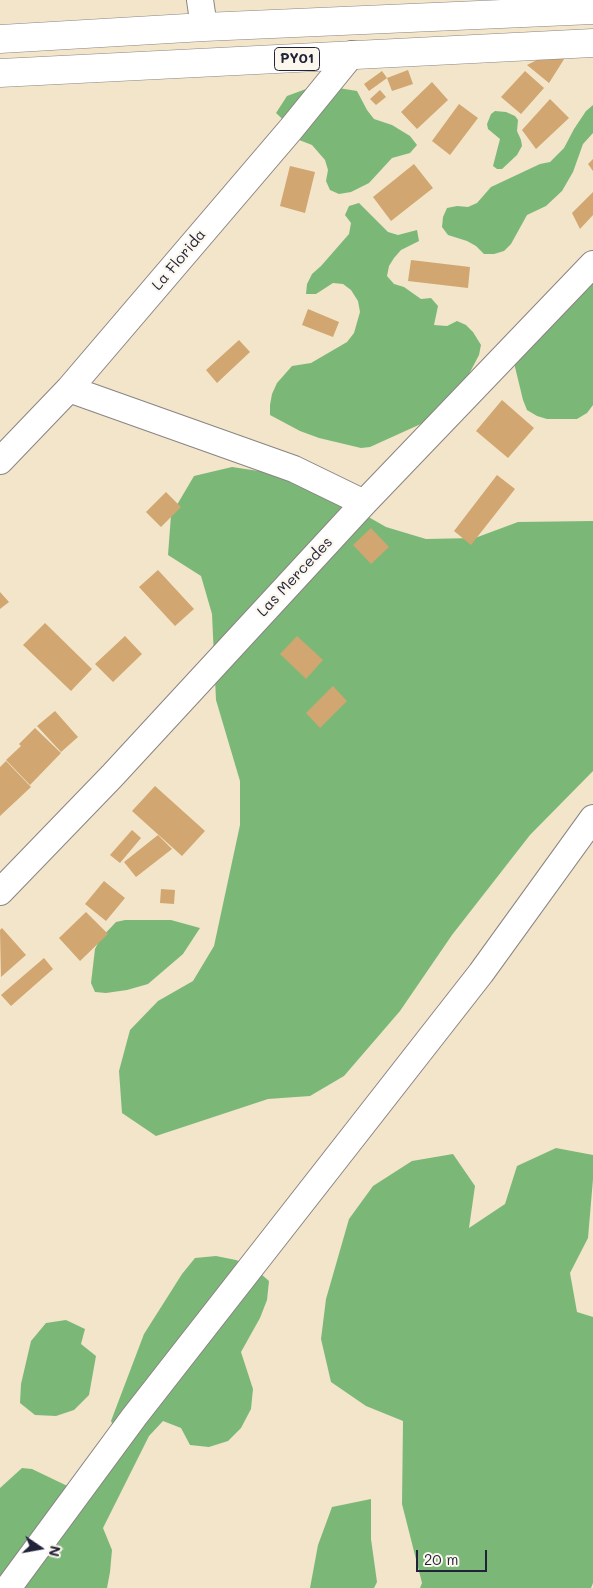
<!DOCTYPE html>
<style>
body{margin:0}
#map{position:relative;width:593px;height:1588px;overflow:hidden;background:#f2e5ca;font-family:Mali,sans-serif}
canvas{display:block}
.north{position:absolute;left:15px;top:1523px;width:50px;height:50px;-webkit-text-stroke:4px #fbf7ec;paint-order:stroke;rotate:102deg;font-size:14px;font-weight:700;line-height:20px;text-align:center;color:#22223b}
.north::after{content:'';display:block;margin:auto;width:18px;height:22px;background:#22223b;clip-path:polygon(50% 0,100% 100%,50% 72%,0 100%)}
.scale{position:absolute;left:416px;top:1550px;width:71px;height:22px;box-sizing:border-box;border:2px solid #22223b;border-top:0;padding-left:6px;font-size:15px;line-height:18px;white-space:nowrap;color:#22223b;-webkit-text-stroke:4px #fbf7ec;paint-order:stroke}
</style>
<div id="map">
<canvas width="593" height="1588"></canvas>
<div class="north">N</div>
<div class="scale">20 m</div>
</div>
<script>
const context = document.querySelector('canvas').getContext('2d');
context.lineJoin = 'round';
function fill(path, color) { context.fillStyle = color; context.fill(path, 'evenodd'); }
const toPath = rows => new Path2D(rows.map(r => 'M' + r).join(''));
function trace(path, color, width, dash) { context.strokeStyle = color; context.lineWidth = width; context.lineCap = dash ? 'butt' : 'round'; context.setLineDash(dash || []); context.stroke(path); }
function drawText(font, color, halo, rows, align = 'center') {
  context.font = font + ' Mali,sans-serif'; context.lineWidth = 4.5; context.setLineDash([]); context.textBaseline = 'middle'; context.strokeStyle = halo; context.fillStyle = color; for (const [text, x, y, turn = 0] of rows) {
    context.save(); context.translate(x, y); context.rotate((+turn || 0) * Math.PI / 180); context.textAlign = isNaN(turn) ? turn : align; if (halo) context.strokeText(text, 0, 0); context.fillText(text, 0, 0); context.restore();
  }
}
fill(toPath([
 [326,86,357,91,367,110,374,119,392,125,410,136,417,145,410,153,392,158,369,183,351,192,339,194,330,190,326,181,328,170,325,160,312,145,294,138,291,127,276,113,287,96,306,89],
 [593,105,593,133,583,144,573,172,562,191,546,206,527,215,511,244,504,251,494,254,484,254,476,246,467,241,448,235,442,227,443,217,447,208,457,206,468,207,477,203,491,187,540,164,550,162,564,148,574,129,586,111],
 [495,111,506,112,515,116,518,120,517,131,521,140,522,146,517,155,502,169,497,169,493,166,500,139,488,129,487,124,491,114],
 [359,203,388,232,398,235,417,230,419,241,401,250,394,258,389,266,387,276,394,284,404,287,421,299,431,298,438,306,434,325,447,326,457,321,466,325,473,332,481,345,479,355,469,374,448,401,423,423,370,447,361,448,319,438,300,431,270,415,270,405,272,394,277,383,292,366,311,363,347,342,354,333,360,312,358,301,351,290,343,284,333,283,316,294,306,294,307,284,312,274,321,266,349,234,351,223,345,215,349,206],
 [593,271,593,405,587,413,577,419,547,419,537,416,527,410,523,400,515,367,515,356],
 [232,467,272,473,309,483,386,527,426,539,475,538,518,522,593,521,593,771,530,835,452,935,400,1011,344,1076,310,1096,268,1099,156,1136,122,1113,119,1071,130,1030,158,1001,193,981,214,946,240,825,240,781,216,700,212,614,201,576,168,555,171,515,194,476],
 [125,920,171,920,200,928,183,954,148,984,127,990,106,993,95,992,91,983,95,949,100,939,116,922],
 [556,1148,593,1155,593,1179,588,1238,570,1273,577,1312,593,1317,593,1583,591,1588,420,1588,422,1583,402,1504,403,1421,366,1406,331,1382,321,1339,326,1299,349,1219,373,1186,412,1161,453,1154,475,1186,469,1228,505,1204,517,1166],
 [216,1256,236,1260,254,1268,269,1281,267,1300,260,1318,241,1352,253,1389,251,1409,241,1428,228,1441,209,1447,190,1445,181,1428,163,1421,149,1436,103,1528,112,1550,110,1572,107,1588,0,1588,0,1488,22,1468,32,1469,80,1492,120,1440,111,1421,144,1334,182,1274,195,1258],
 [66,1320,85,1329,81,1344,96,1356,89,1395,74,1410,56,1416,35,1415,20,1403,21,1384,31,1341,46,1323],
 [371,1499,371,1539,377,1582,374,1588,310,1588,318,1545,332,1507]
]), '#7bb878');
fill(toPath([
 [551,53,568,53,549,83,527,65],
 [408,70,413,84,392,91,387,78],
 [382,71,387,78,369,91,364,84],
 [525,71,544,88,521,114,501,97],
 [432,82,448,100,417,129,401,112],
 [380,90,386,97,376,105,370,99],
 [550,99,569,118,536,149,522,130],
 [459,104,478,118,450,155,432,141],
 [593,159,593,171,588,164],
 [414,164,433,188,391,221,373,197],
 [290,166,315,172,305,213,280,206],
 [593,192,593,215,580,229,572,213],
 [411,260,470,267,468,288,408,281],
 [308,309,339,322,333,337,302,325],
 [239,340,250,352,217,383,206,370],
 [502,400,534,428,508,458,476,431],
 [497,475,515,489,471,545,454,531],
 [166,492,181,507,161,527,146,512],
 [371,528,389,547,371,564,353,545],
 [158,570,194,609,175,626,139,587],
 [0,592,9,602,0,609],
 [45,623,92,669,71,691,23,645],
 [125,636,142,654,113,682,95,664],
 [297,636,323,660,306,679,280,654],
 [333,686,347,701,320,728,306,713],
 [55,711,78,737,61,752,37,726],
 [35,728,61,753,30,785,6,760,21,746,19,744],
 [6,761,31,787,0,816,0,767],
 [155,786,205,831,182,856,132,811],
 [132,830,141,838,120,863,110,855],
 [158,835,172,849,136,877,124,862],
 [104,881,125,898,106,921,85,904],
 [161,889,175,890,174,904,160,903],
 [86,912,108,934,80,961,59,938],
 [2,928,26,955,1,977,0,930],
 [44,958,53,969,11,1006,1,995]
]), '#d1a670');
const minor = toPath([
 [200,0,204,27],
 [69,389,294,469,364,503],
 [0,461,69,389,291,129,352,54],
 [0,892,112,776,364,503,593,264],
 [8,1588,134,1417,481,973,593,818]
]);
const highway = toPath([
 [0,39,204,27,593,10],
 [0,73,593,43]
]);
trace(minor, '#8a8482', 28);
trace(highway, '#8a8482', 29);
trace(minor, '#fff', 26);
trace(highway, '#fff', 28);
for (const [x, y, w] of [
 [297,59,45]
]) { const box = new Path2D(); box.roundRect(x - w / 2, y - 11.5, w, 23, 4); context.fillStyle = '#fbf7ec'; context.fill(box); trace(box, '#22223b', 1); }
drawText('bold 14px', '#22223b', null, [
 ["PY01",297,59]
]);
drawText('15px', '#22223b', '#fbf7ec', [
 ["La Florida",179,260,-50],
 ["Las Mercedes",295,577,-47]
]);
</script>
